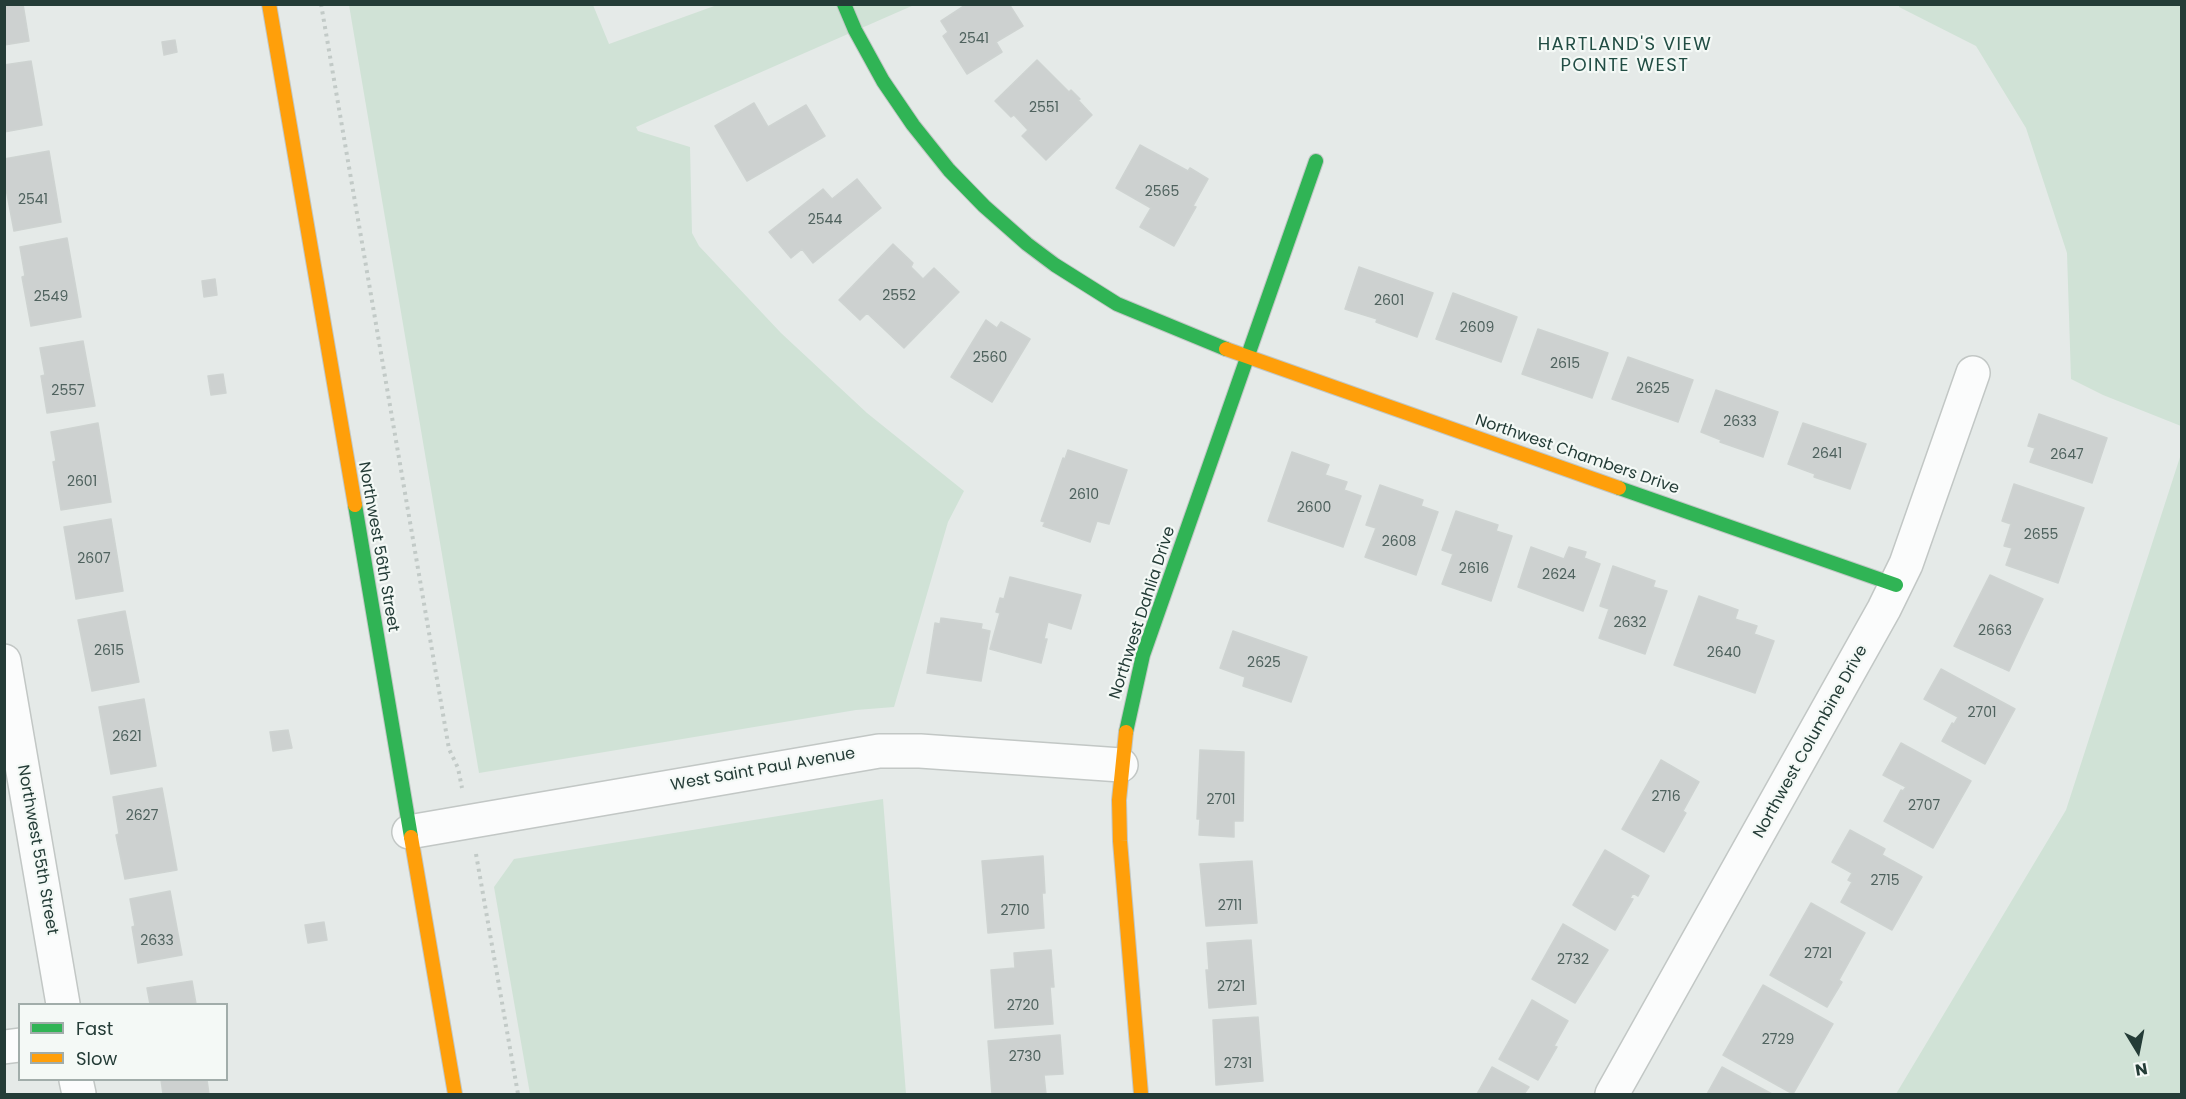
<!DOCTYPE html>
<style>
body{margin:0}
#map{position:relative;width:2186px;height:1099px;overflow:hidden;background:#e5eae8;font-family:Poppins,sans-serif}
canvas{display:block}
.frame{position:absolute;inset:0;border:6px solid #243c37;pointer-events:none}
.legend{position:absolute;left:18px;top:1003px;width:210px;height:78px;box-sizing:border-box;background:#f4f9f6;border:2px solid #a1adaa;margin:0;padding:8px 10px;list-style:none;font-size:18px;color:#243c37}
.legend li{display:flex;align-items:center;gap:12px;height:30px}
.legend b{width:30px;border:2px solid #a1adaa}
.north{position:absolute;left:2108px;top:1021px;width:60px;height:60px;-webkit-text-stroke:4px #f4f9f6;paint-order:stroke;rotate:170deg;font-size:16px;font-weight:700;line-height:24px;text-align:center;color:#243c37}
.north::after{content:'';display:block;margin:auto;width:21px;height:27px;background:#243c37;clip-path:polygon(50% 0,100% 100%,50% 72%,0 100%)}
</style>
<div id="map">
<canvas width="2186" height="1099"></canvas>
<div class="frame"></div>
<ul class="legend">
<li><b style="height:8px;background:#30b455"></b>Fast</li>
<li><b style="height:8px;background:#ff9f0a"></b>Slow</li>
</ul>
<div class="north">N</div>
</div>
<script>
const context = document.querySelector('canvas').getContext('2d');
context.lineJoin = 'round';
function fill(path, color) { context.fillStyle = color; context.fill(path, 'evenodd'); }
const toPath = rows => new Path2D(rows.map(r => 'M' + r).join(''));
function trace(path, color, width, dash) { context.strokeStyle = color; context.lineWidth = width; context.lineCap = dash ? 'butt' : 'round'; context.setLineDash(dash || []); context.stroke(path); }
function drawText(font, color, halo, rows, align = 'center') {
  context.font = font + ' Poppins,sans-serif'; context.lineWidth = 4.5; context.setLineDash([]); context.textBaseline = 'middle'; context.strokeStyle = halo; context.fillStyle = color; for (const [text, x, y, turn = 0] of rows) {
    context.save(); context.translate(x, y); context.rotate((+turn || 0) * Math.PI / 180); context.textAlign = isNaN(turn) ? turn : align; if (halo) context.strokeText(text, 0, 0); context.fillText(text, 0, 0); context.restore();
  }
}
fill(toPath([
 [349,5,593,5,609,44,717,5,914,5,636,127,638,131,690,147,692,233,699,246,781,333,867,413,964,491,948,522,894,707,856,710,479,773],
 [1899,5,2181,5,2181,426,2103,395,2071,379,2067,253,2026,128,1976,46,1899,7],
 [2181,454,2181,1094,1896,1094,2066,810],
 [883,799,906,1094,530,1094,494,887,514,859]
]), '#d0e2d6');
const building = toPath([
 [4,4,23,4,29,41,4,45,4,4],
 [967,4,1009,4,1023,26,996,42,1002,52,967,74,943,36,948,32,941,21,967,4],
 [175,40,177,52,164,55,162,42,175,40],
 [1037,60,1069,92,1071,90,1080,99,1078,100,1092,115,1046,160,1022,136,1028,130,1014,115,1011,117,995,101,1037,60],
 [31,61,42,125,4,132,4,65,31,61],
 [754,103,768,127,806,105,825,136,747,181,715,126,754,103],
 [1140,145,1188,171,1190,168,1208,179,1193,206,1196,207,1174,246,1140,227,1151,208,1116,188,1140,145],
 [49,151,61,222,14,231,4,178,4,159,49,151],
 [857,179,881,208,813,263,802,249,791,258,769,232,823,189,832,199,857,179],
 [67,238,81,317,31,326,22,277,25,276,20,247,67,238],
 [893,244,913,263,911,267,923,279,934,268,959,292,904,348,867,313,860,320,839,300,893,244],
 [1359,267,1433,293,1417,337,1376,322,1377,319,1345,309,1359,267],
 [215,279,217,295,204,297,202,281,215,279],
 [1453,293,1517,317,1501,362,1436,339,1453,293],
 [986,320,997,328,1001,322,1030,339,992,402,951,377,986,320],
 [1538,329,1608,353,1592,398,1522,374,1538,329],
 [83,341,95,406,47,413,41,376,45,375,40,348,83,341],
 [1628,357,1693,380,1678,422,1612,399,1628,357],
 [223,374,226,393,211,395,208,376,223,374],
 [1716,390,1778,412,1763,457,1720,442,1721,440,1701,432,1716,390],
 [2039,414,2107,438,2092,483,2030,462,2035,448,2028,446,2039,414],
 [98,423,111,502,61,510,53,462,56,461,51,432,98,423],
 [1803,423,1866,444,1850,489,1814,477,1815,474,1788,464,1803,423],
 [1068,450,1127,470,1109,524,1097,521,1090,542,1043,526,1045,522,1041,521,1063,458,1065,459,1068,450],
 [1292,452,1329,465,1325,475,1347,482,1344,490,1361,496,1343,547,1268,521,1292,452],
 [2014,484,2084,508,2058,583,2006,565,2012,548,2004,546,2011,524,2002,521,2014,484],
 [1380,485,1423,500,1421,506,1438,512,1416,575,1365,557,1376,528,1366,525,1380,485],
 [1456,511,1498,525,1496,531,1512,536,1491,601,1442,584,1453,554,1442,550,1456,511],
 [111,519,123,591,76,599,64,527,111,519],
 [1531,547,1564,559,1569,547,1586,552,1584,558,1600,564,1583,611,1518,587,1531,547],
 [1613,566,1655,581,1653,587,1667,591,1645,654,1599,638,1609,609,1600,606,1613,566],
 [1990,575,2043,599,2009,671,1954,646,1990,575],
 [1010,577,1081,595,1071,629,1048,622,1044,639,1047,639,1041,663,990,649,1000,613,996,612,1000,598,1004,599,1010,577],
 [1699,596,1738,610,1735,619,1757,626,1754,634,1774,641,1755,693,1674,665,1699,596],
 [125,611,139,682,92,691,78,620,125,611],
 [941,618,982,624,981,629,990,631,981,681,927,673,935,623,940,624,941,618],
 [1233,631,1307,657,1291,702,1243,686,1245,677,1220,668,1233,631],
 [1941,669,2015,709,1985,764,1942,741,1952,723,1954,724,1958,717,1924,699,1941,669],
 [144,699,156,766,111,774,99,707,144,699],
 [288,730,292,748,273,751,270,732,288,730],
 [1901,743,1971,781,1933,848,1884,821,1901,790,1903,791,1906,787,1883,775,1901,743],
 [1200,750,1244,752,1243,821,1234,821,1234,837,1199,835,1200,819,1197,819,1200,750],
 [1661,760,1699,782,1683,811,1686,813,1664,852,1622,829,1661,760],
 [162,788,177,870,125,879,116,835,119,834,113,797,162,788],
 [1850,830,1885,849,1882,855,1922,877,1892,930,1841,902,1852,882,1848,880,1852,873,1832,862,1850,830],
 [1605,850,1649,876,1638,896,1633,893,1630,898,1633,899,1615,930,1573,905,1605,850],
 [1043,856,1045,893,1042,893,1044,928,988,933,982,861,1043,856],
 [1252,861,1257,923,1206,926,1200,864,1252,861],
 [170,891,182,955,138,963,132,927,135,926,130,899,170,891],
 [1811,903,1865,933,1839,980,1842,982,1827,1007,1770,975,1811,903],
 [324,922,327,940,308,943,305,925,324,922],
 [1563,924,1608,950,1575,1003,1532,979,1563,924],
 [1251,940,1256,1004,1209,1008,1206,970,1209,970,1207,943,1251,940],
 [1051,950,1054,987,1050,987,1053,1024,995,1028,991,970,1015,968,1014,953,1051,950],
 [192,981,196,1004,150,1004,147,988,192,981],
 [1763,985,1833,1024,1793,1094,1723,1055,1763,985],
 [1532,1000,1568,1021,1554,1046,1557,1047,1538,1080,1499,1059,1532,1000],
 [1258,1017,1263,1081,1216,1085,1213,1020,1258,1017],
 [1060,1035,1063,1074,1044,1075,1046,1094,992,1094,988,1041,1060,1035],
 [1492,1067,1529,1087,1524,1094,1477,1094,1492,1067],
 [1722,1067,1772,1094,1707,1094,1722,1067],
 [161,1080,207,1080,209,1094,163,1094,161,1080]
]);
fill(building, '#cdd1d0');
trace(building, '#ced3d1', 1.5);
const street = toPath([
 [4,661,63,1004],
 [409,832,879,751,920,751,1121,765],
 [4,1047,20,1045],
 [76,1080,79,1094],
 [1612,1094,1884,609,1906,564,1973,373]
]);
const fast = toPath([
 [844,4,855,30,883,81,913,125,949,170,984,206,1027,244,1055,265,1117,304,1226,349],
 [1619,488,1896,585],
 [355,505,411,837],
 [1126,732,1143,655,1316,161]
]);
const slow = toPath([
 [269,4,355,505],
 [1226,349,1619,488],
 [1126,732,1119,800,1120,841,1141,1094],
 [411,837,455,1094]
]);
trace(street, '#c2c7c5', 36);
trace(fast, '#c1c7c5', 16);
trace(slow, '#c1c7c5', 16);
trace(toPath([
 [321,4,449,749,458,768,462,788],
 [476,854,518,1094]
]), '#c2cac7', 4, [3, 4.5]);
trace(street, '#fbfcfc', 33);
trace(fast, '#30b455', 14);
trace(slow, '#ff9f0a', 14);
drawText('14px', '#4f625e', null, [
 ["2541",974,39],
 ["2551",1044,108],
 ["2565",1162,192],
 ["2541",33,200],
 ["2544",825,220],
 ["2552",899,296],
 ["2549",51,297],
 ["2601",1389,301],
 ["2609",1477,328],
 ["2560",990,358],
 ["2615",1565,364],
 ["2625",1653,389],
 ["2557",68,391],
 ["2633",1740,422],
 ["2641",1827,454],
 ["2647",2067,455],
 ["2601",82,482],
 ["2610",1084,495],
 ["2600",1314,508],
 ["2655",2041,535],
 ["2608",1399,542],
 ["2607",94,559],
 ["2616",1474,569],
 ["2624",1559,575],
 ["2632",1630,623],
 ["2663",1995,631],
 ["2615",109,651],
 ["2640",1724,653],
 ["2625",1264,663],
 ["2701",1982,713],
 ["2621",127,737],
 ["2716",1666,797],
 ["2701",1221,800],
 ["2707",1924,806],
 ["2627",142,816],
 ["2715",1885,881],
 ["2711",1230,906],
 ["2710",1015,911],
 ["2633",157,941],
 ["2721",1818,954],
 ["2732",1573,960],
 ["2721",1231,987],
 ["2720",1023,1006],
 ["2729",1778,1040],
 ["2730",1025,1057],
 ["2731",1238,1064]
]);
drawText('16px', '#243c37', '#f4f9f6', [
 ["Northwest Chambers Drive",1577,455,19],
 ["Northwest 56th Street",378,547,80],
 ["Northwest Dahlia Drive",1143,613,-72],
 ["Northwest Columbine Drive",1811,742,-61],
 ["West Saint Paul Avenue",763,770,-10],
 ["Northwest 55th Street",37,850,80]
]);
context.letterSpacing = '1.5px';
drawText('18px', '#214d44', '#f4f9f6', [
 ["HARTLAND'S VIEW",1625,45],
 ["POINTE WEST",1625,66]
]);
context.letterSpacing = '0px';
</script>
